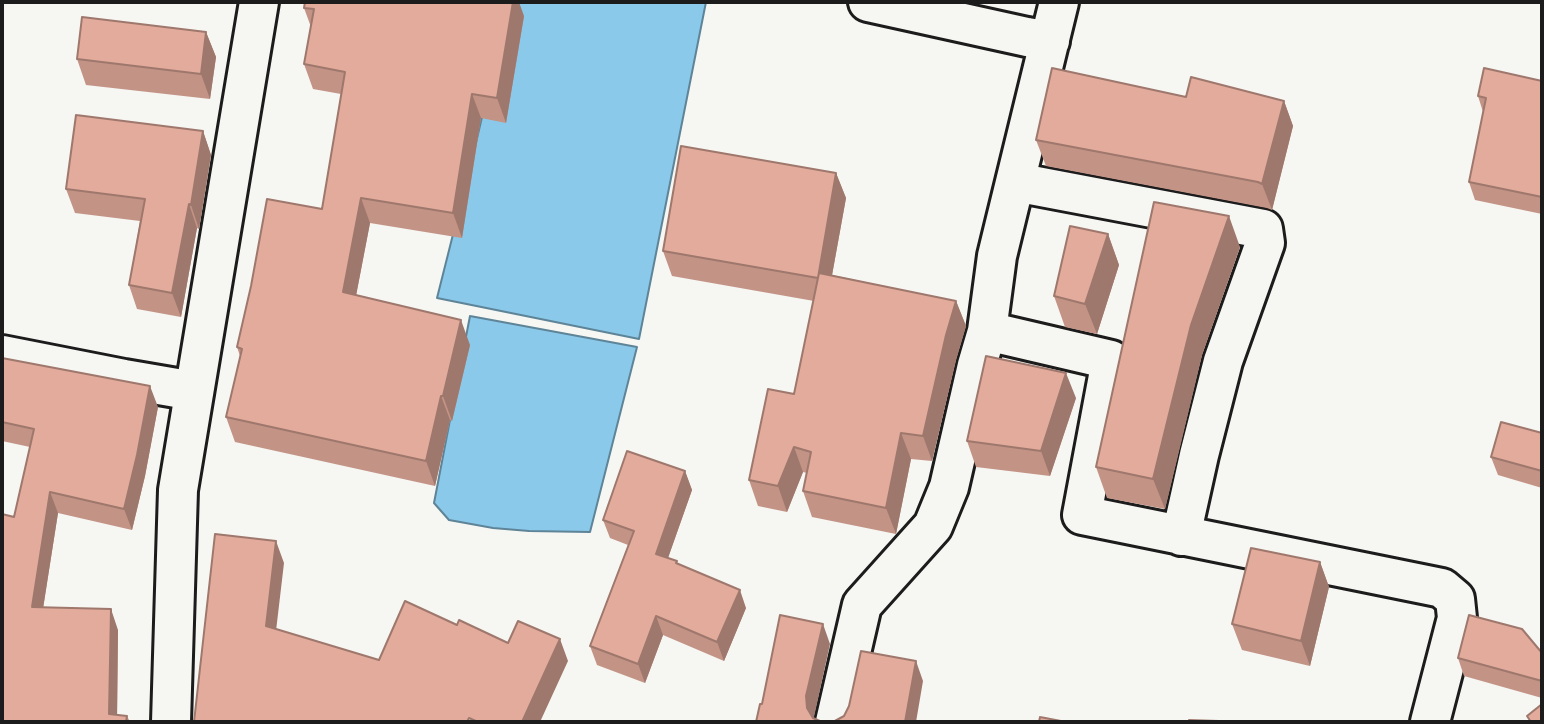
<!DOCTYPE html>
<style>
body{margin:0}
#map{position:relative;width:1544px;height:724px;overflow:hidden;background:#f6f6f2;font-family:"Playpen Sans",sans-serif}
canvas{display:block}
.frame{position:absolute;inset:0;border:4px solid #1c1c1c;pointer-events:none}
</style>
<div id="map">
<canvas width="1544" height="724"></canvas>
<div class="frame"></div>
</div>
<script>
const context = document.querySelector('canvas').getContext('2d');
context.lineJoin = 'round';
function fill(path, color) { context.fillStyle = color; context.fill(path, 'evenodd'); }
const toPath = rows => new Path2D(rows.map(r => 'M' + r).join(''));
function trace(path, color, width, dash) { context.strokeStyle = color; context.lineWidth = width; context.lineCap = dash ? 'butt' : 'round'; context.setLineDash(dash || []); context.stroke(path); }
const water = toPath([
 [509,2,706,2,639,339,437,298,475,147,509,2],
 [470,316,637,347,590,532,529,531,493,528,449,520,434,503,470,316]
]);
fill(water, '#8ac9ea');
trace(water, '#5e8498', 2);
const street = toPath([
 [868,2,1027,37,1050,41],
 [1015,182,1263,229,1265,243,1223,361,1199,455,1181,536],
 [987,331,1111,360,1082,515,1442,588,1455,599,1457,618,1430,722],
 [2,355,124,379,194,391],
 [835,722,862,605,933,526,949,487,977,365,987,331,997,256,1059,2]
]);
const secondary = toPath([
 [171,722,178,490,259,2]
]);
trace(street, '#1c1c1c', 44);
trace(secondary, '#1c1c1c', 44);
trace(street, '#f6f6f2', 38);
trace(secondary, '#f6f6f2', 38);
fill(toPath([
 [304,8,524,16,506,123,481,118,462,238,370,223,356,295,470,345,452,421,450,420,435,486,235,442,226,417,240,356,237,347,322,209,341,94,313,89,304,64,311,27],
 [206,32,216,57,210,99,86,85,77,59],
 [1542,81,1542,214,1475,200,1469,182,1483,112,1478,96],
 [1186,97,1284,101,1293,126,1272,210,1267,208,1046,166,1036,140],
 [203,131,211,155,199,229,197,228,181,317,137,309,129,285,140,221,75,213,66,189],
 [836,173,846,198,832,275,956,301,966,326,956,360,932,461,911,459,896,534,812,517,803,491,807,473,803,472,787,512,758,506,749,480,794,394,814,301,672,276,663,251],
 [1108,234,1119,265,1097,334,1065,327,1054,296],
 [1240,247,1202,355,1165,509,1107,498,1096,467],
 [2,358,158,407,145,476,132,530,58,513,43,608,118,630,117,715,127,716,130,722,2,722,14,517,30,447,2,441],
 [1076,398,1050,476,976,467,967,441],
 [1542,433,1542,488,1498,475,1491,457],
 [685,471,692,490,668,558,746,608,724,661,663,635,645,683,597,665,590,646,628,545,610,538,603,520],
 [1320,562,1329,587,1310,666,1242,650,1232,624],
 [1542,653,1542,698,1464,676,1458,658]
]), '#c39386');
fill(toPath([
 [513,2,519,2,524,16,506,123,497,98],
 [206,32,216,57,210,99,201,74],
 [472,94,481,118,462,238,453,213],
 [1284,101,1293,126,1272,210,1262,184],
 [203,131,211,155,199,229,191,205],
 [836,173,846,198,827,303,818,278],
 [361,198,370,223,352,317,343,292],
 [189,204,197,228,181,317,172,293],
 [1229,216,1240,247,1202,355,1165,509,1153,479,1191,325],
 [1108,234,1119,265,1097,334,1085,304],
 [956,301,966,326,956,360,932,461,923,436,946,335],
 [461,320,470,345,452,421,443,396],
 [1066,373,1076,398,1050,476,1041,451],
 [150,386,158,407,145,476,132,530,124,509],
 [441,396,450,420,435,486,426,461],
 [901,433,911,459,896,534,886,508],
 [794,447,803,472,787,512,778,486],
 [685,471,692,490,663,572,656,554],
 [50,492,58,513,40,628,32,607],
 [276,541,284,563,274,648,266,626],
 [1320,562,1329,587,1310,666,1301,641],
 [740,590,746,608,724,661,717,642],
 [111,609,118,630,117,722,109,714],
 [656,616,663,635,645,683,638,664],
 [823,624,830,644,814,717,814,722,807,708,806,696],
 [560,639,568,661,540,722,522,722],
 [916,661,923,681,916,722,905,722]
]), '#9f786d');
const building = toPath([
 [305,2,513,2,497,98,472,94,453,213,361,198,343,292,461,320,443,396,441,396,426,461,226,417,242,349,237,347,251,286,267,199,322,209,345,72,304,64,314,9,304,8,305,2],
 [82,17,206,32,201,74,77,59,82,17],
 [1052,68,1186,97,1191,77,1284,101,1262,184,1258,182,1036,140,1052,68],
 [1484,68,1542,81,1542,197,1469,182,1486,98,1478,96,1484,68],
 [76,115,203,131,191,205,189,204,172,293,129,285,145,199,66,189,76,115],
 [681,146,836,173,818,278,663,251,681,146],
 [1154,202,1229,216,1191,325,1153,479,1096,467,1154,202],
 [1070,226,1108,234,1085,304,1054,296,1070,226],
 [819,273,956,301,946,335,923,436,901,433,886,508,803,491,811,452,794,447,778,486,749,480,768,389,794,394,819,273],
 [986,356,1066,373,1041,451,967,441,986,356],
 [2,358,150,386,137,455,124,509,50,492,32,607,111,609,109,714,127,716,126,722,2,722,2,514,14,517,34,429,2,422,2,358],
 [1501,422,1542,433,1542,471,1491,457,1501,422],
 [627,451,685,471,656,554,677,561,676,563,740,590,717,642,656,616,638,664,590,646,634,531,603,520,627,451],
 [215,534,276,541,266,626,379,660,405,601,457,625,459,620,508,643,518,621,560,639,522,722,478,722,469,718,467,722,194,722,215,534],
 [1251,548,1320,562,1301,641,1232,624,1251,548],
 [780,615,823,624,806,696,807,708,813,718,822,722,756,722,760,704,762,704,780,615],
 [1469,615,1522,629,1542,653,1542,681,1458,658,1469,615],
 [861,651,916,661,905,722,833,722,844,716,849,706,861,651],
 [1542,704,1542,722,1531,722,1527,716,1542,704],
 [1040,717,1066,722,1039,722,1040,717],
 [1189,720,1248,722,1189,722,1189,720]
]);
fill(building, '#e3ab9c');
trace(building, '#9f786d', 2);
</script>
